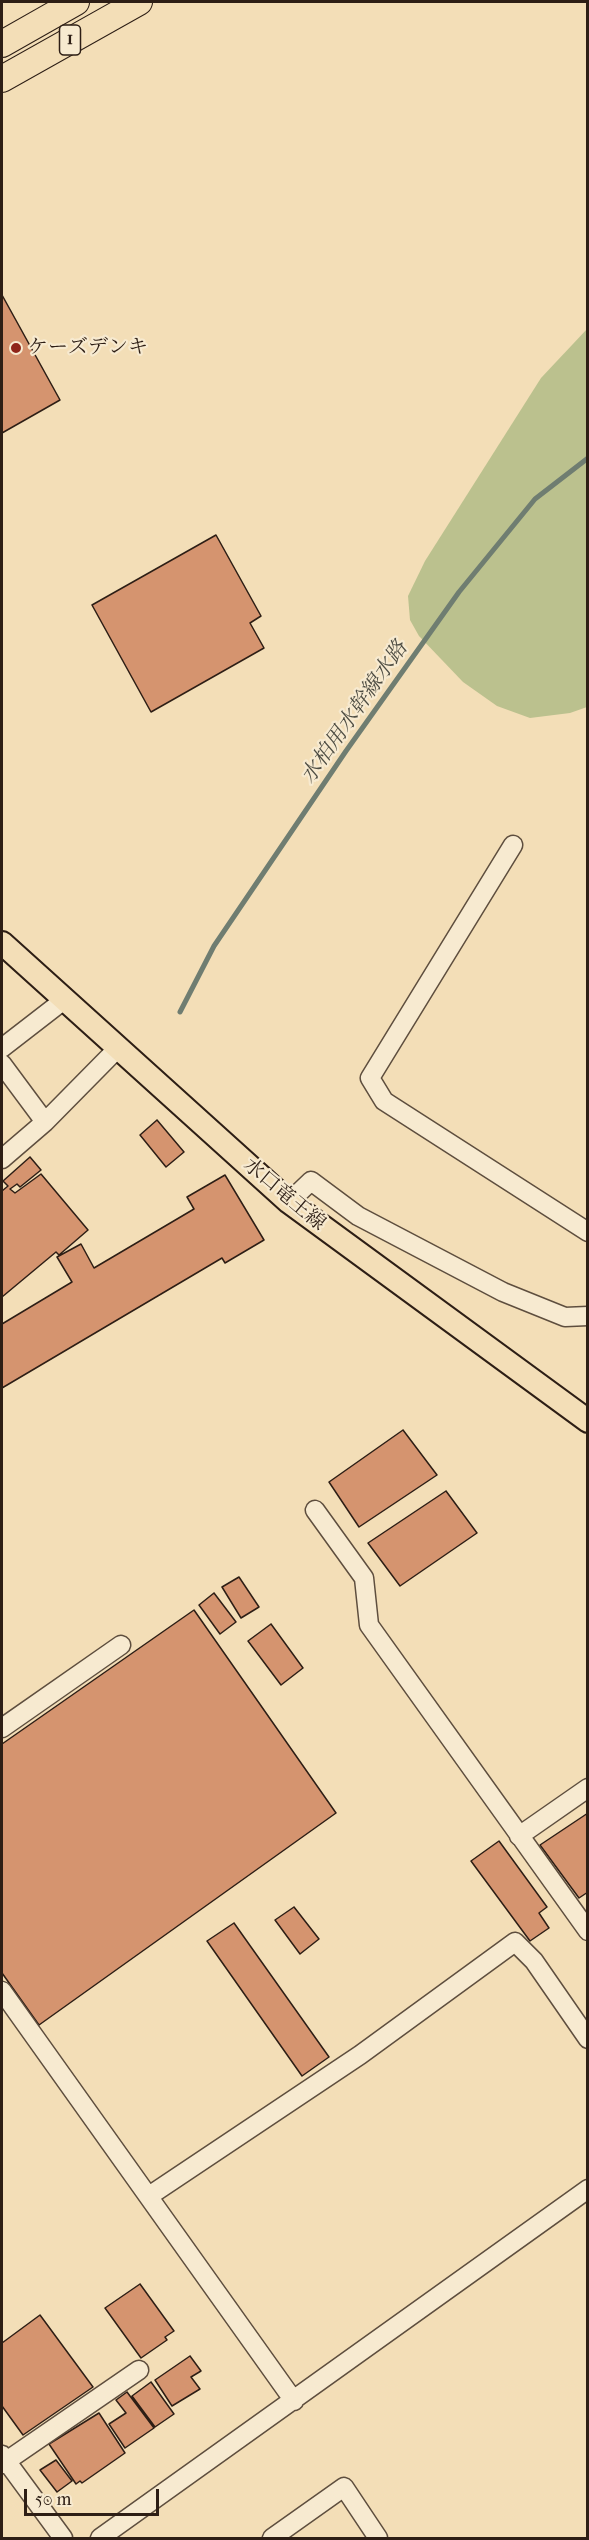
<!DOCTYPE html>
<meta charset="utf-8">
<style>
body{margin:0}
#map{position:relative;width:589px;height:2540px;overflow:hidden;background:#f3deb7;font-family:"IM FELL French Canon",serif}
canvas{display:block}
.frame{position:absolute;inset:0;border:3px solid #2d1e15;pointer-events:none}
.scale{position:absolute;left:24px;top:2489px;width:135px;height:27px;box-sizing:border-box;border:3px solid #2d1e15;border-top:0;padding-left:8px;font-size:18px;line-height:21px;white-space:nowrap;color:#2d1e15;-webkit-text-stroke:4px #f7ead0;paint-order:stroke}
</style>
<div id="map">
<canvas width="589" height="2540"></canvas>
<div class="frame"></div>
<div class="scale">50 m</div>
</div>
<script>
const context = document.querySelector('canvas').getContext('2d');
context.lineJoin = 'round';
function fill(path, color) { context.fillStyle = color; context.fill(path, 'evenodd'); }
const toPath = rows => new Path2D(rows.map(r => 'M' + r).join(''));
function trace(path, color, width, dash) { context.strokeStyle = color; context.lineWidth = width; context.lineCap = dash ? 'butt' : 'round'; context.setLineDash(dash || []); context.stroke(path); }
function drawText(font, color, halo, rows, align = 'center') {
  context.font = font + ' "IM FELL French Canon","Noto Serif JP",serif'; context.lineWidth = 4.5; context.setLineDash([]); context.textBaseline = 'middle'; context.strokeStyle = halo; context.fillStyle = color; for (const [text, x, y, turn = 0] of rows) {
    context.save(); context.translate(x, y); context.rotate((+turn || 0) * Math.PI / 180); context.textAlign = isNaN(turn) ? turn : align; if (halo) context.strokeText(text, 0, 0); context.fillText(text, 0, 0); context.restore();
  }
}
fill(toPath([
 [587,329,587,707,570,713,530,718,497,706,463,682,419,636,410,620,408,596,425,561,541,378]
]), '#bbc18e');
trace(toPath([
 [180,1012,214,946,346,751,459,592,535,499,588,458]
]), '#6f7d71', 5);
const building = toPath([
 [2,295,60,400,2,433,2,295],
 [216,535,261,616,250,623,264,648,151,712,92,605,216,535],
 [157,1120,184,1152,166,1167,140,1135,157,1120],
 [30,1157,41,1170,20,1187,17,1184,10,1189,15,1193,41,1174,88,1230,59,1255,56,1252,2,1297,2,1191,8,1186,3,1181,30,1157],
 [225,1175,264,1240,225,1263,222,1258,2,1388,2,1324,72,1282,57,1257,81,1244,94,1268,194,1209,187,1197,225,1175],
 [403,1430,437,1475,359,1527,329,1482,403,1430],
 [446,1491,477,1533,400,1586,368,1543,446,1491],
 [239,1577,259,1607,241,1618,222,1587,239,1577],
 [214,1593,236,1622,220,1634,199,1605,214,1593],
 [194,1610,336,1813,39,2025,2,1973,2,1744,194,1610],
 [271,1624,303,1668,281,1685,248,1641,271,1624],
 [588,1813,588,1892,579,1898,540,1845,588,1813],
 [499,1841,547,1907,539,1913,549,1928,530,1941,471,1861,499,1841],
 [294,1907,319,1939,300,1954,275,1920,294,1907],
 [234,1923,329,2057,302,2076,207,1941,234,1923],
 [140,2284,174,2331,165,2337,167,2340,141,2358,105,2308,140,2284],
 [40,2315,93,2387,23,2435,2,2406,2,2343,40,2315],
 [190,2356,201,2371,191,2377,200,2389,172,2406,155,2380,190,2356],
 [151,2382,174,2414,155,2427,132,2396,151,2382],
 [127,2392,154,2428,125,2448,109,2424,126,2413,116,2400,127,2392],
 [99,2413,125,2453,82,2483,80,2481,76,2484,49,2444,99,2413],
 [56,2460,72,2481,57,2492,40,2470,56,2460]
]);
fill(building, '#d5946f');
trace(building, '#2d1e15', 1.5);
const minor = toPath([
 [513,845,370,1078,384,1101,588,1232],
 [2,1048,64,1000],
 [2,1064,45,1122],
 [2,1159,45,1122,118,1048],
 [289,1202,311,1181,358,1216,503,1292,565,1317,588,1316],
 [315,1510,364,1578,369,1625,588,1931],
 [2,1728,121,1645],
 [519,1836,588,1788],
 [2,1991,294,2401],
 [149,2196,360,2055,515,1942,534,1961,588,2039],
 [2,2455,63,2538],
 [2,2464,139,2370],
 [100,2538,588,2189],
 [272,2538,344,2487,378,2538]
]);
const major = toPath([
 [2,943,289,1202,588,1421]
]);
const highway = toPath([
 [2,44,76,2],
 [2,79,139,2]
]);
trace(minor, '#5e4e3e', 21);
trace(major, '#2d1e15', 26);
trace(highway, '#2d1e15', 28);
trace(minor, '#f7ead0', 18);
trace(major, '#f3deb7', 22);
trace(highway, '#f3deb7', 26);
for (const [x, y, r, color] of [
 [16,348,6,"#8f2418"]
]) { const dot = new Path2D(); dot.arc(x, y, r, 0, 2 * Math.PI); context.fillStyle = color; context.fill(dot); trace(dot, '#f7ead0', 2); }
for (const [x, y, w] of [
 [70,40,21]
]) { const box = new Path2D(); box.roundRect(x - w / 2, y - 15, w, 30, 4.5); context.fillStyle = '#f7ead0'; context.fill(box); trace(box, '#2d1e15', 1.5); }
drawText('bold 18px', '#2d1e15', null, [
 ["1",70,40]
]);
drawText('20px', '#2d1e15', '#f7ead0', [
 ["ケーズデンキ",28,348]
], 'left');
drawText('20px', '#2d1e15', '#f7ead0', [
 ["水口竜王線",284,1195,40]
]);
drawText('italic 21px', '#4e4d43', '#f7ead0', [
 ["水柏用水幹線水路",355,713,-55]
]);
</script>
